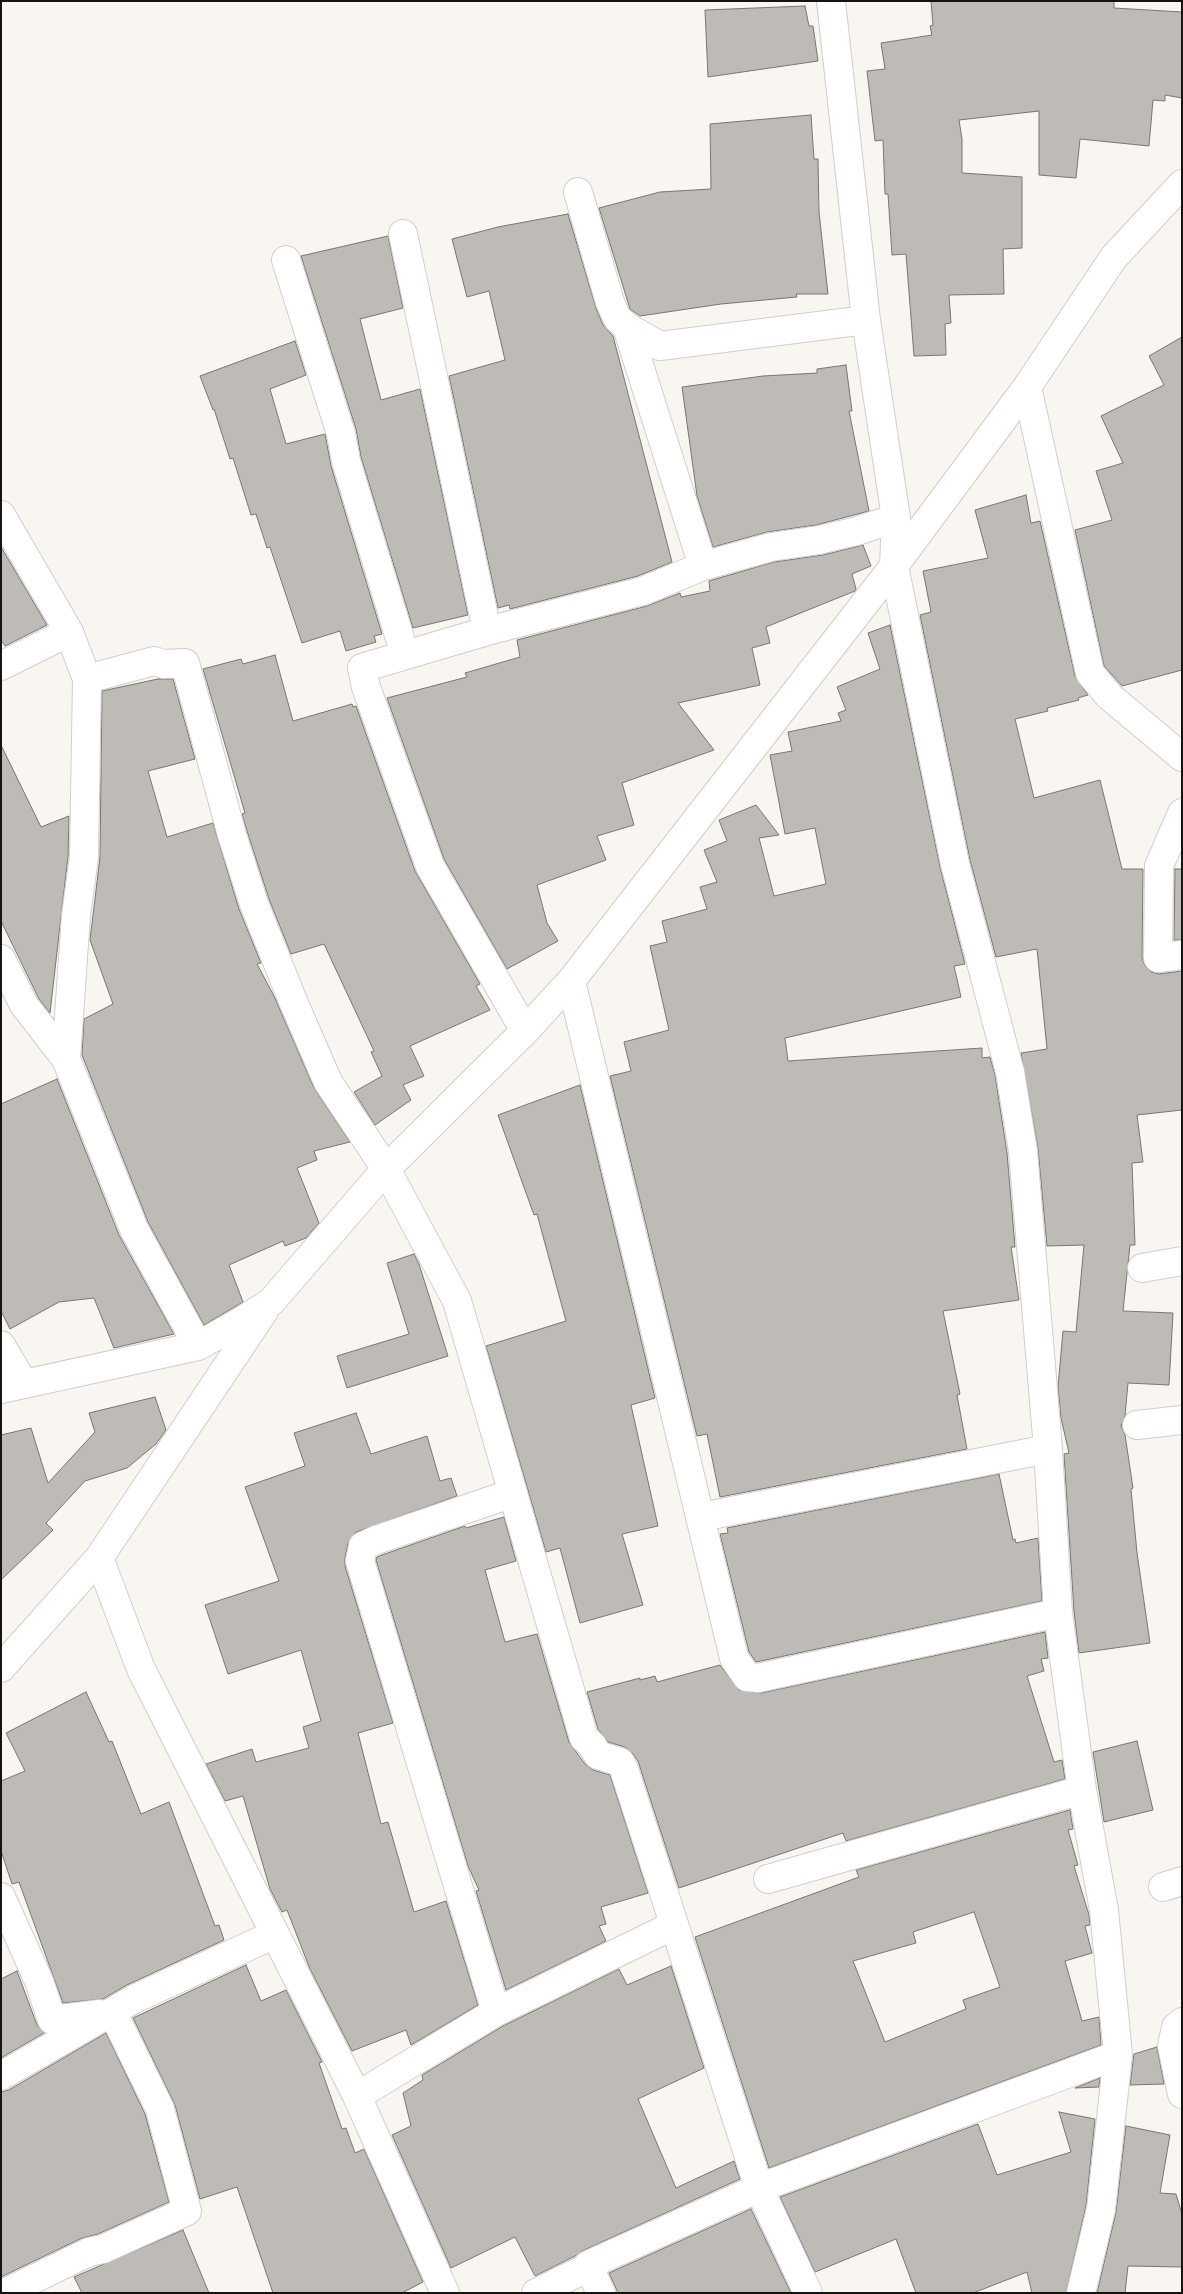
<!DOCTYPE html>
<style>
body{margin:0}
#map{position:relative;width:1183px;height:2294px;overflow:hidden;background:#f9f6f2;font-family:"Zilla Slab",serif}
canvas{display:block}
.frame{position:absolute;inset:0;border:2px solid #151413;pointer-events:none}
</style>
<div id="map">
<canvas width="1183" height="2294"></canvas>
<div class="frame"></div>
</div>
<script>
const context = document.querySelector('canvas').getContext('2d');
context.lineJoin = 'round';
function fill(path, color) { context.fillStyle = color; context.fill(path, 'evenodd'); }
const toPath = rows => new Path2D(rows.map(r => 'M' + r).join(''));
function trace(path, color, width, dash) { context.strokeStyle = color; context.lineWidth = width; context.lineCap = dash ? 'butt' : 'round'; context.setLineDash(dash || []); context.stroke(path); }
const building = toPath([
 [931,1,1114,1,1114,8,1182,12,1182,98,1165,95,1165,101,1153,100,1149,146,1080,139,1076,178,1039,175,1039,111,959,120,962,139,962,173,1022,177,1022,248,1003,249,1004,294,949,295,951,323,945,324,946,355,914,356,906,254,892,255,888,194,885,194,883,140,875,141,867,71,885,69,881,43,932,35,930,26,933,25,931,1],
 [805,6,809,26,813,26,818,61,708,77,705,10,805,6],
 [811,115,814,159,818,159,819,212,828,294,796,294,797,297,721,304,640,316,630,309,599,208,660,192,711,189,710,124,811,115],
 [568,214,596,308,603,325,613,336,672,562,638,576,510,609,509,605,498,608,449,376,505,360,489,291,467,297,452,239,498,227,568,214],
 [388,236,403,308,360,319,381,400,420,389,468,615,413,628,361,457,356,429,301,256,388,236],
 [1182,337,1182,670,1122,686,1104,666,1075,530,1112,520,1096,471,1123,463,1101,416,1164,385,1149,356,1182,337],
 [295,341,306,375,270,389,286,444,325,434,331,466,382,634,374,636,376,642,346,651,340,631,302,643,270,547,267,548,256,514,251,515,233,458,230,459,214,409,213,410,200,376,295,341],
 [846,365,852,411,849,411,869,511,816,525,767,532,713,547,697,496,682,387,763,376,817,373,817,369,846,365],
 [1026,495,1031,523,1040,521,1075,676,1088,695,1078,698,1079,700,1047,708,1048,711,1015,719,1034,798,1100,780,1122,869,1143,869,1142,958,1145,966,1151,972,1159,974,1182,971,1182,1110,1137,1115,1143,1162,1132,1163,1135,1245,1130,1245,1123,1311,1173,1313,1169,1385,1128,1383,1125,1416,1121,1426,1125,1435,1133,1488,1131,1489,1137,1553,1150,1643,1079,1653,1074,1611,1064,1454,1069,1453,1061,1418,1058,1387,1063,1331,1076,1332,1084,1245,1047,1246,1038,1149,1021,1053,1047,1049,1037,949,996,957,970,860,920,615,931,612,923,571,988,558,975,510,1026,495],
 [863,545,871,566,852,574,856,589,855,591,766,627,770,643,752,648,760,685,678,703,714,750,622,783,634,825,597,836,606,860,537,885,547,923,558,941,507,969,444,859,387,698,467,677,465,673,520,657,517,640,647,606,680,593,681,597,710,591,709,581,774,562,823,555,863,545],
 [1,547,47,625,5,646,1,640,1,547],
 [890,625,940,867,965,964,954,966,961,997,785,1038,788,1061,982,1048,982,1058,990,1057,995,1075,1007,1153,1015,1247,1011,1247,1019,1300,943,1311,960,1394,957,1395,967,1449,720,1497,707,1434,697,1436,610,1076,631,1071,624,1042,669,1030,650,946,667,942,662,921,707,909,700,887,717,882,704,850,727,841,719,820,756,805,779,835,759,838,774,896,826,884,815,828,785,834,770,755,792,751,788,732,841,721,838,713,846,710,837,687,880,669,868,633,890,625],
 [275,655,293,721,352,704,353,707,356,706,415,871,480,984,476,986,490,1010,410,1046,424,1076,403,1085,411,1100,375,1125,354,1092,382,1076,371,1052,374,1051,324,944,291,954,269,899,247,831,242,814,245,813,203,669,241,659,243,664,275,655],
 [158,679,173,679,195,759,148,771,167,837,213,823,239,909,261,963,257,964,274,996,314,1088,350,1142,314,1151,317,1160,297,1168,319,1223,306,1238,285,1246,283,1241,229,1265,243,1302,204,1325,148,1222,82,1055,84,1019,113,1004,90,940,100,857,102,691,158,679],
 [1,745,41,827,69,816,68,856,50,1013,39,999,1,921,1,745],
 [1175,869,1182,869,1182,940,1174,940,1175,869],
 [57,1079,119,1235,174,1334,114,1348,94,1298,59,1302,10,1329,1,1311,1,1104,57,1079],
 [580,1085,655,1398,631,1405,658,1526,622,1534,643,1605,580,1623,560,1548,546,1552,486,1346,566,1321,537,1214,534,1215,498,1115,580,1085],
 [414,1254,419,1264,448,1356,347,1388,337,1356,409,1334,387,1263,414,1254],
 [155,1397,166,1430,156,1444,127,1468,85,1481,46,1523,53,1530,1,1580,1,1435,31,1428,48,1483,95,1432,89,1413,155,1397],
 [356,1413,371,1454,427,1436,440,1481,451,1478,457,1496,356,1532,348,1543,345,1558,345,1566,393,1723,358,1733,381,1824,388,1822,414,1912,446,1901,478,2005,411,2045,406,2030,352,2051,310,1969,287,1910,282,1912,270,1889,243,1796,225,1801,206,1764,252,1749,256,1762,309,1748,303,1727,321,1721,301,1650,228,1674,205,1605,279,1581,245,1487,305,1466,294,1433,356,1413],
 [999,1474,1013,1540,1015,1539,1016,1543,1038,1538,1042,1601,756,1662,749,1652,720,1534,728,1533,727,1528,999,1474],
 [504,1517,516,1561,485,1570,505,1642,537,1634,569,1742,585,1764,593,1770,610,1775,648,1893,601,1907,606,1924,599,1926,606,1941,506,1990,476,1891,479,1890,468,1866,376,1560,377,1557,382,1555,465,1526,466,1528,504,1517],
 [1045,1632,1048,1658,1041,1659,1044,1671,1027,1676,1054,1762,1062,1760,1065,1779,846,1841,843,1833,679,1888,638,1761,633,1754,625,1747,608,1742,598,1729,587,1692,640,1678,640,1680,655,1676,657,1682,720,1665,739,1690,761,1693,1045,1632],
 [86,1692,109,1742,112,1741,141,1814,169,1802,215,1926,219,1925,224,1940,127,1985,103,1999,63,2003,19,1882,12,1884,1,1851,1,1781,25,1771,6,1733,86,1692],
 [1137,1741,1153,1810,1104,1822,1093,1752,1137,1741],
 [1070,1810,1073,1829,1068,1830,1078,1865,1074,1866,1089,1915,1090,1925,1085,1926,1092,1953,1065,1961,1082,2021,1099,2017,1101,2045,769,2168,695,1937,859,1877,856,1870,1070,1810],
 [974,1912,1000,1987,963,2000,966,2009,885,2042,853,1961,916,1943,913,1932,974,1912],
 [246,1965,261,2001,286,1990,322,2062,319,2063,342,2129,346,2128,355,2153,364,2149,423,2282,402,2293,273,2293,237,2187,200,2199,175,2105,133,2018,246,1965],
 [671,1966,704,2068,638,2099,676,2188,734,2161,740,2179,582,2251,575,2256,535,2276,515,2237,451,2268,392,2135,411,2126,403,2093,423,2080,422,2075,503,2026,619,1969,627,1985,671,1966],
 [17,1971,37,2025,44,2033,1,2058,1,1979,17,1971],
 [106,2033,145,2114,169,2202,98,2234,82,2238,1,2277,1,2092,9,2090,106,2033],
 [1157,2047,1164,2084,1130,2085,1134,2054,1157,2047],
 [1100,2078,1099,2087,1075,2088,1100,2078],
 [1059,2112,1095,2119,1086,2206,1066,2293,1032,2293,1027,2272,973,2293,916,2293,896,2239,815,2272,780,2197,978,2124,997,2175,1071,2152,1059,2112],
 [1126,2126,1170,2135,1160,2193,1176,2194,1182,2214,1182,2267,1128,2266,1125,2293,1097,2293,1116,2212,1126,2126],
 [751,2209,791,2293,618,2293,609,2273,751,2209],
 [183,2230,209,2293,82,2293,74,2277,183,2230]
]);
fill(building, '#bebbb7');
trace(building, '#787572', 1);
const street = toPath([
 [831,1,866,320,896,518,894,566,955,864,1010,1072,1023,1151,1048,1449,1058,1613,1082,1790,1104,1910,1118,2055,1101,2209,1081,2293],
 [578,192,610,302,617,318,627,327,660,346,866,320],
 [403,234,487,631],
 [286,260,341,434,346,461,405,655],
 [627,327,703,566],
 [1027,387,1090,673,1109,696,1182,757],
 [1,515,69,632,87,679,84,857,76,915,66,1059],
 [1,666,69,632],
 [87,679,154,661,164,664,185,663,232,835,254,904,293,1001,328,1082,386,1169,457,1301,584,1738,592,1745,598,1755,620,1762,624,1769,759,2188,808,2293],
 [1182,813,1159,866,1158,958,1182,955],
 [1,959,24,1005,66,1059,134,1229,198,1346],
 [571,981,734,1658,747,1677,758,1678,1058,1613],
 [525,1031,430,866,366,687,362,668,487,631,643,591,703,566,771,547,819,540,857,531,896,518],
 [1142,1268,1182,1261],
 [1,1345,24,1384],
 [1,1389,198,1346,240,1322,271,1302,386,1169,525,1031,571,981,894,566,1027,387,1114,257,1182,184],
 [1137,1425,1182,1420],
 [701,1517,1048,1449],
 [99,1558,141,1669,357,2096,445,2293],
 [1,1668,99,1558,264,1311],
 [768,1879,1082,1790],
 [1163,1887,1182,1881],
 [1,1897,39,1981,52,2020,100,2014],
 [496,2012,360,1561,363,1546,376,1540,513,1493],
 [1182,2022,1176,2027,1172,2046,1182,2094],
 [1,2076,134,1999,275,1934],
 [357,2096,496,2012,674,1925],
 [589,2267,601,2293],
 [5,2293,89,2252,103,2249,187,2211,160,2109,113,2013],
 [536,2293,589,2267,588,2265,759,2188,1118,2055]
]);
trace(street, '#d1cecb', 30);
trace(street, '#fff', 28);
</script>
